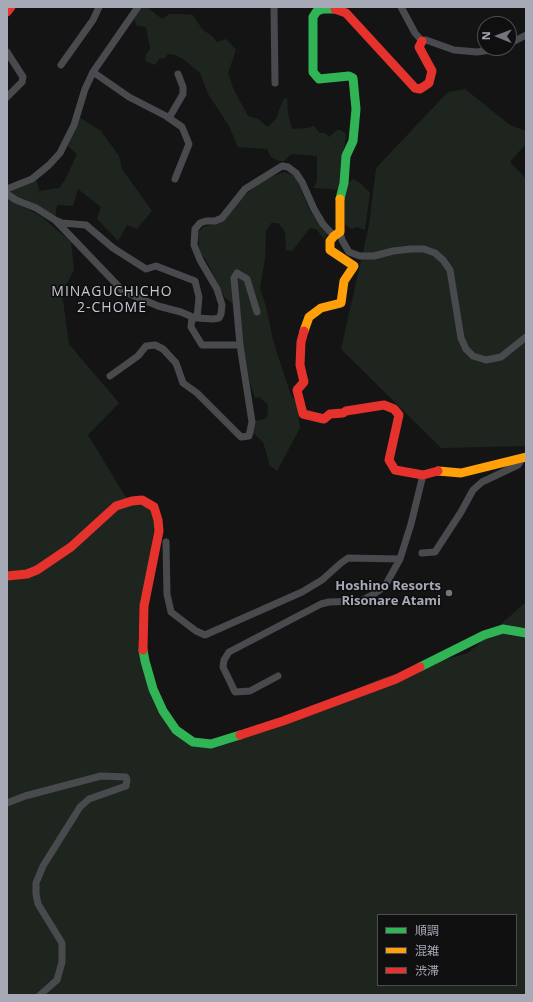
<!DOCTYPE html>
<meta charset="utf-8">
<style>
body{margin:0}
#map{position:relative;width:533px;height:1002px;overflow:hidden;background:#141415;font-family:"Open Sans","Noto Sans JP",sans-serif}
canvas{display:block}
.frame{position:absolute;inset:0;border:8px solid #a6a9b6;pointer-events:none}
.legend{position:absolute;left:377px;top:914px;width:140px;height:72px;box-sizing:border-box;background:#0f0f10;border:1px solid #4b4d52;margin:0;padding:5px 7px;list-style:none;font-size:12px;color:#a6a9b6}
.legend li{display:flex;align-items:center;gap:8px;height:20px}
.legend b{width:20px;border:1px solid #4b4d52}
.north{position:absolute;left:477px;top:16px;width:40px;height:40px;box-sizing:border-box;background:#0f0f10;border:1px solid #4b4d52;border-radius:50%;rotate:271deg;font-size:11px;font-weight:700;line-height:16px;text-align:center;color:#a6a9b6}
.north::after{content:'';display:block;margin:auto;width:14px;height:18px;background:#73757e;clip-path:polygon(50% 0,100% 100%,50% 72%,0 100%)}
</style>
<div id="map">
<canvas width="533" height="1002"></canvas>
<div class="frame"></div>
<ul class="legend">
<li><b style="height:5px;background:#30b455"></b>順調</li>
<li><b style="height:5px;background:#ff9f0a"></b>混雑</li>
<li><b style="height:5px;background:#e5322d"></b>渋滞</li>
</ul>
<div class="north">N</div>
</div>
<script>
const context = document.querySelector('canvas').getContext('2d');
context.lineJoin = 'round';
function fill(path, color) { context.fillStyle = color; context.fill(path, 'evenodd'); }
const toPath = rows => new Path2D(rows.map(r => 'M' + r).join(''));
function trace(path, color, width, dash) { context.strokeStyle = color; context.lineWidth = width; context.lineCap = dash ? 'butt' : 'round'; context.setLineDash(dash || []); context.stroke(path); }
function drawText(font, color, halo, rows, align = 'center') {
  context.font = font + ' "Open Sans",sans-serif'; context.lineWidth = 3.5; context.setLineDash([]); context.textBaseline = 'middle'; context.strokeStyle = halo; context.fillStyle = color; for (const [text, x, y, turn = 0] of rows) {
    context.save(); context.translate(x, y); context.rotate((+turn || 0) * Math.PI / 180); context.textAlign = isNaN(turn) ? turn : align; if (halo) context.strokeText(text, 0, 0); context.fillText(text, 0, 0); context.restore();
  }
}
fill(toPath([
 [142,8,148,8,162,19,169,14,181,14,193,15,202,29,213,37,217,42,226,39,236,50,228,73,233,88,248,116,258,119,268,127,276,119,283,100,287,98,288,114,292,129,308,128,314,126,320,133,325,133,329,137,337,130,341,130,346,134,341,169,341,182,337,190,331,189,314,188,317,179,317,156,291,154,284,161,279,161,271,157,267,149,238,147,229,126,208,94,200,73,183,59,175,55,168,54,165,58,159,59,155,65,145,61,146,54,150,49,146,27,137,26,134,19],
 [465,89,510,125,526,131,526,145,524,146,510,162,526,179,526,446,441,448,341,349,369,225,376,168,448,92],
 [79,117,101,131,119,156,122,169,152,211,137,229,127,225,118,241,97,219,101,207,78,189,73,206,57,205,55,220,7,193,37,181,39,191,59,188,65,180,77,154,68,146],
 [284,172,295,176,310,211,328,234,324,239,316,229,310,228,292,251,286,250,285,232,278,223,271,223,266,231,265,259,260,289,266,306,273,340,280,362,291,395,297,403,300,428,277,471,270,466,263,442,253,433,252,422,267,418,268,405,260,397,255,398,251,387,235,305,225,298,207,262,200,253,198,233,203,227,218,223,236,202,262,181],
 [353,179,360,183,370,193,365,230,357,227,351,229,345,224,345,189,349,182],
 [7,198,42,217,71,242,74,270,62,293,69,344,119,403,88,435,125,496,149,507,155,521,138,637,150,690,173,730,203,748,271,730,379,679,468,653,526,602,526,995,7,995],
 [378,915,516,915,516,985,378,985]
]), '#1e251f');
trace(toPath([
 [274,7,275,83],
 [401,7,415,33,422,41,426,40,454,50,477,52,491,50,498,48],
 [509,44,526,35],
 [7,52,23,77,22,82,7,97],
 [61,65,93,20,99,7],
 [93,72,129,97,166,116,182,127,189,144,175,179],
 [169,118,183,94,183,87,178,74],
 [7,189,32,179,49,165,60,153,74,125,85,89,93,72,138,7],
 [7,194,16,200,36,208,55,220,62,223,86,225,113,248,146,269,156,266,195,281,199,297,197,318,213,319,219,318,221,314,222,305,217,289,200,260,194,245,195,229,200,223,206,221,215,221,222,218,245,189,282,166,288,167,296,173,302,182,314,209,323,224,334,236],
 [56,221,123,291,158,306,181,312,195,318],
 [340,232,342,240,349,252,360,256,374,256,393,251,411,249,424,249,435,253,443,260,450,270,461,338,466,349,473,356,486,360,501,357,526,337],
 [240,345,234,278,237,273,247,279,257,312],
 [110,376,138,356,146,346,155,345,163,349,176,363,183,383,197,393,241,437,249,436,252,422,240,345,202,345,191,327,192,317],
 [166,542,167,594,171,612,196,631,205,635,302,592,322,580,341,563,348,558,400,559,411,524,423,475],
 [422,553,435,552,461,512,473,490,482,482,518,465,523,458],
 [278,676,250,691,235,692,223,667,224,660,229,652,321,604,329,602,361,601,372,595,381,589,386,584,400,559],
 [7,803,25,796,101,776,126,777,127,780,126,786,89,799,80,807,43,866,36,883,36,894,38,904,62,943,62,962,57,980,40,995]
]), '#494a4d', 7);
trace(toPath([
 [335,9,323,9,317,11,313,17,313,72,319,79,349,76,353,78,356,109,353,141,346,156,344,183,340,199],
 [143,650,145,661,153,689,163,711,176,730,193,742,211,744,240,735],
 [420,667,484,635,503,629,526,633]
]), '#30b455', 9);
trace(toPath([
 [304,331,309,317,321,308,341,303,344,281,354,266,330,250,330,241,334,236,340,232,340,199],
 [438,471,461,473,526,457]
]), '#ff9f0a', 9);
trace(toPath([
 [335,9,346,13,415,88,420,89,429,83,432,71,419,47,422,41],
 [7,12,11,7],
 [304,331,301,342,300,365,304,382,297,390,303,414,324,419,330,414,343,413,346,411,384,405,394,409,399,415,389,460,395,470,423,475,438,471],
 [7,576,27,574,37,570,71,547,116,506,132,501,142,500,154,507,158,520,159,531,144,606,143,650],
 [240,735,283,721,396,679,420,667]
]), '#e5322d', 9);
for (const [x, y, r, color] of [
 [449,593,4,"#73757e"]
]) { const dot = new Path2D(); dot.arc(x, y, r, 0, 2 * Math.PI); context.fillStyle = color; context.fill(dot); trace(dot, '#0f0f10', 1.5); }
drawText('bold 13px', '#a6a9b6', '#0f0f10', [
 ["Hoshino Resorts",441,586],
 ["Risonare Atami",441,601]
], 'right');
context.letterSpacing = '1px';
drawText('14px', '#c6c9d2', '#0f0f10', [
 ["MINAGUCHICHO",112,292],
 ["2-CHOME",112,308]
]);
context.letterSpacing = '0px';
</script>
